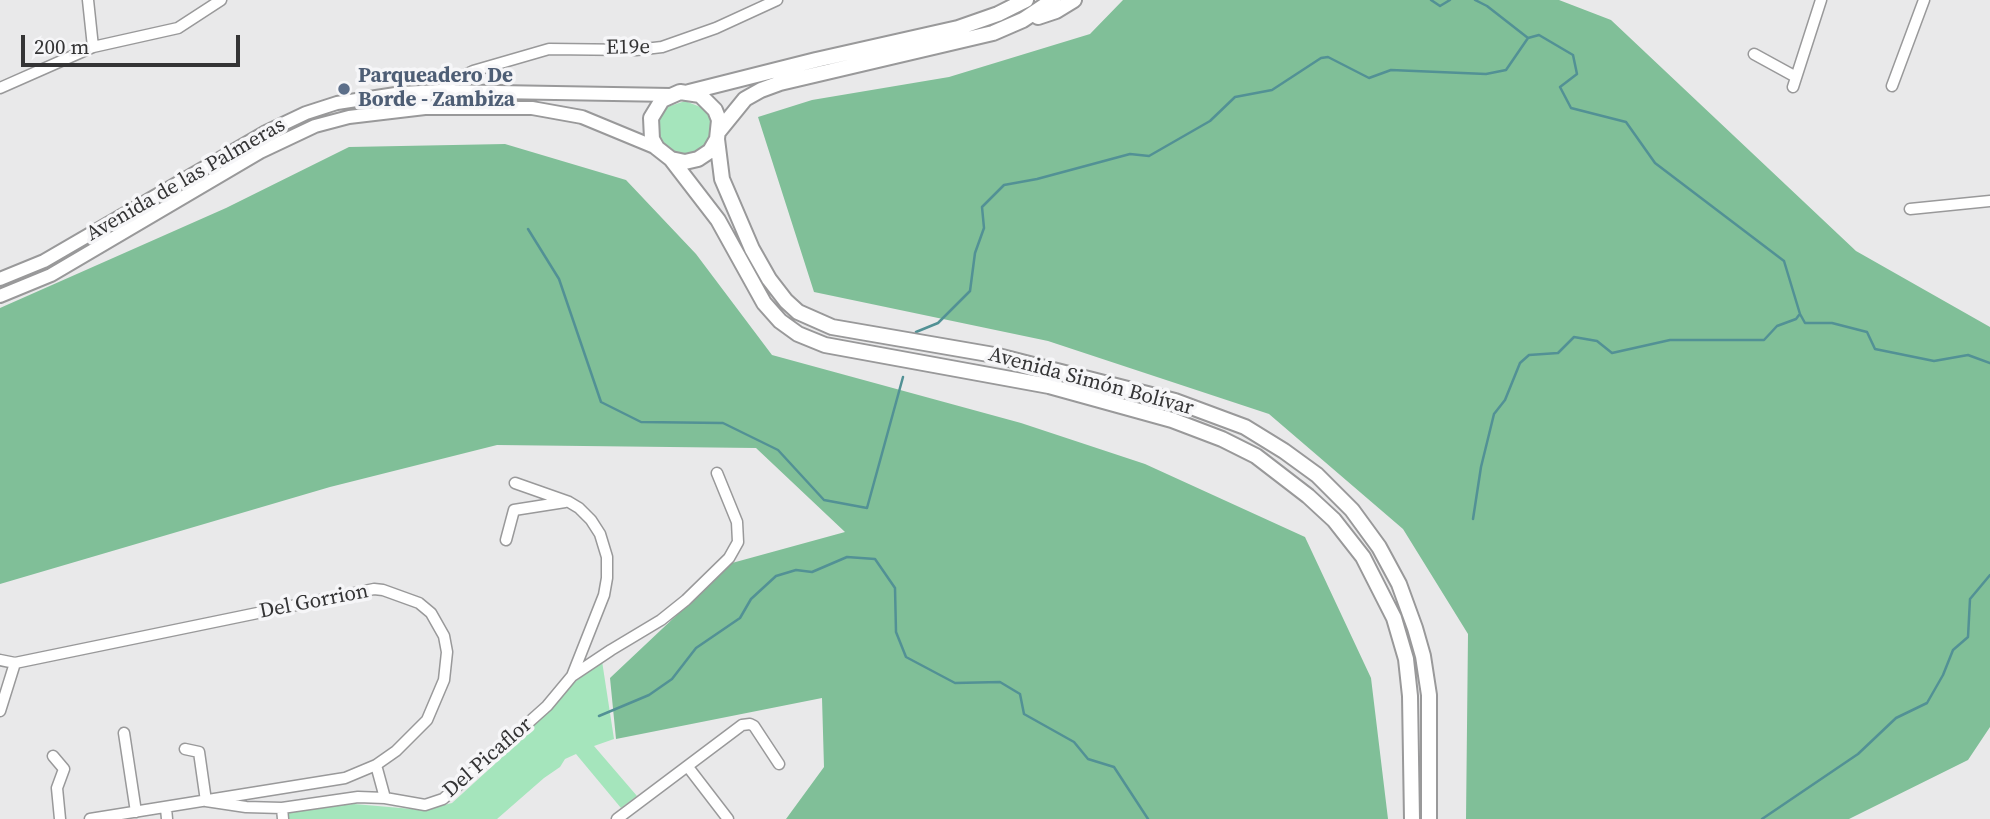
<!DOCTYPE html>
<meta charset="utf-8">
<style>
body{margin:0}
#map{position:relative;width:1990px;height:819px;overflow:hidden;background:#e9e9ea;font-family:"Source Serif 4",serif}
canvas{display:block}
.scale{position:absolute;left:21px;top:35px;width:219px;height:32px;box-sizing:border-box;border:4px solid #343435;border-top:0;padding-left:9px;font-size:21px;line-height:24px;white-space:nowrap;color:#343435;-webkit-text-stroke:5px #f6f6f8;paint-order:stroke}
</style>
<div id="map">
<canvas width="1990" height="819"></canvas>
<div class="scale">200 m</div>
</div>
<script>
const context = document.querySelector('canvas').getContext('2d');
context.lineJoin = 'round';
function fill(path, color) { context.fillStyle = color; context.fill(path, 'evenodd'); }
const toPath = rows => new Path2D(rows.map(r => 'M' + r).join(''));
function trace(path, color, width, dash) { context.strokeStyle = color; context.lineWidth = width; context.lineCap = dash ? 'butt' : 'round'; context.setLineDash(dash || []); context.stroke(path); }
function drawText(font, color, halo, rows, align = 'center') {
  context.font = font + ' "Source Serif 4",serif'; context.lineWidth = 7; context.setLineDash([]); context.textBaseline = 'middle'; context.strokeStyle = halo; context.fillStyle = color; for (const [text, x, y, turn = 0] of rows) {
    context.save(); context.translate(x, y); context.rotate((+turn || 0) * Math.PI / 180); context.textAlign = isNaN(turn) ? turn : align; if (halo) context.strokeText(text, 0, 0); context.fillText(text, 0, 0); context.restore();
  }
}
fill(toPath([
 [685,101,703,108,714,124,714,134,698,158,661,150,655,123,667,107],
 [602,661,614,739,594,746,637,796,621,808,576,754,565,759,560,767,544,778,497,819,287,819,286,811,354,804,424,810,452,803,508,752,575,682]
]), '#a5e5bc');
fill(toPath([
 [1123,0,1559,0,1611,20,1856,251,1990,327,1990,727,1968,760,1849,819,1466,819,1468,634,1403,529,1269,414,1048,341,814,292,758,117,812,100,949,77,1090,34],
 [505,144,626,180,696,254,772,355,1021,423,1145,464,1305,537,1371,678,1388,819,786,819,824,767,822,698,616,739,610,678,732,563,845,532,756,448,497,445,330,487,0,584,0,308,226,208,349,147]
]), '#80bf98');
trace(toPath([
 [1431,0,1440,6,1450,0],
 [1475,0,1487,6,1528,38,1539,35,1573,55,1577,74,1560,87,1571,108,1626,122,1655,163,1784,261,1800,314,1805,323,1832,323,1867,332,1875,349,1934,361,1968,355,1990,363],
 [528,229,559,279,601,402,641,422,723,423,778,450,824,500,867,508,903,377],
 [916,332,938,323,970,291,975,253,984,228,982,207,1004,185,1037,179,1130,154,1149,156,1210,121,1235,97,1272,90,1321,58,1328,57,1369,78,1391,70,1486,74,1506,70,1528,38],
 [1473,519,1481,467,1494,414,1505,400,1520,363,1529,355,1558,353,1574,337,1597,341,1612,353,1670,340,1764,340,1777,326,1796,319,1799,315],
 [599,716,649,695,672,679,696,648,740,618,751,599,776,576,796,570,812,572,847,557,875,559,895,588,896,632,906,657,955,683,1000,682,1020,694,1024,714,1074,742,1088,759,1114,767,1148,819],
 [1762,819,1858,754,1896,718,1927,703,1943,675,1953,650,1968,637,1970,599,1990,575]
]), '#529195', 2.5);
const minor = toPath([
 [88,0,93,47],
 [1754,54,1796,77],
 [1892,86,1924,0],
 [1793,87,1821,0],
 [0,88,93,47,178,28,221,0],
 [440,91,454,80,473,71,549,49,636,50,662,47,716,28,777,0],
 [1910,209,1990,201],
 [506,540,514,510,565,502],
 [0,660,15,663,374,589,383,590,419,603,431,613,444,636,447,652,444,680,427,720,396,751,376,765,345,778,90,819],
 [572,676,611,650,661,620,686,600,729,558,738,542,737,522,717,473],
 [0,711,15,663],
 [124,733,136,812],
 [185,749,199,752,206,801,246,807,282,808,358,797,385,798,425,805,443,799,547,706,572,676,604,595,607,578,607,557,600,534,591,520,579,508,569,502,515,483],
 [53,756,64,769,57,788,60,819],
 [376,765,385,798],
 [688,767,728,819],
 [166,808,167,819],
 [282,808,283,819],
 [617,819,742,725,750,724,754,726,779,764]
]);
const major = toPath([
 [0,279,44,261,266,132,306,113,337,103,402,93,440,91,671,95],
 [0,296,51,275,260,152,315,126,349,117,425,108,532,108,582,117,657,148]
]);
const highway = toPath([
 [1038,17,1056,11,1074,0],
 [689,92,816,60,958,28,998,14,1026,0],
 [719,131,745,99,761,90,780,83,993,33,1023,20,1053,0],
 [717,139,710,151,698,159,685,162,671,159,657,148,652,139,651,118,662,100,680,92,700,95,715,110,719,120,717,139,722,179,752,249,769,279,786,301,798,312,832,327,994,355,1175,401,1245,427,1284,451,1317,475,1352,510,1379,547,1399,584,1415,628,1423,656,1429,695,1429,819],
 [671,159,718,220,764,303,780,321,798,334,825,345,1049,386,1172,420,1222,439,1256,456,1308,496,1334,520,1363,557,1394,618,1406,659,1410,696,1412,819]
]);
trace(minor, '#99999a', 13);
trace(major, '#99999a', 16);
trace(highway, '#99999a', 18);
trace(minor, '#fff', 10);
trace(major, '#fff', 12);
trace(highway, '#fff', 14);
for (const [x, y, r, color] of [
 [344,89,7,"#5c6f8a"]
]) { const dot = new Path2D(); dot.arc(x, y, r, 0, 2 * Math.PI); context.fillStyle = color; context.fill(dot); trace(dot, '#f6f6f8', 2.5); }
drawText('21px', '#343435', '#f6f6f8', [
 ["E19e",628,48,-1],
 ["Avenida de las Palmeras",186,180,-30],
 ["Avenida Simón Bolívar",1091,382,15],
 ["Del Gorrion",314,602,-11],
 ["Del Picaflor",488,758,-41]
]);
drawText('bold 21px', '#4e5e75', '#f6f6f8', [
 ["Parqueadero De",358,77],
 ["Borde - Zambiza",358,101]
], 'left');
</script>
